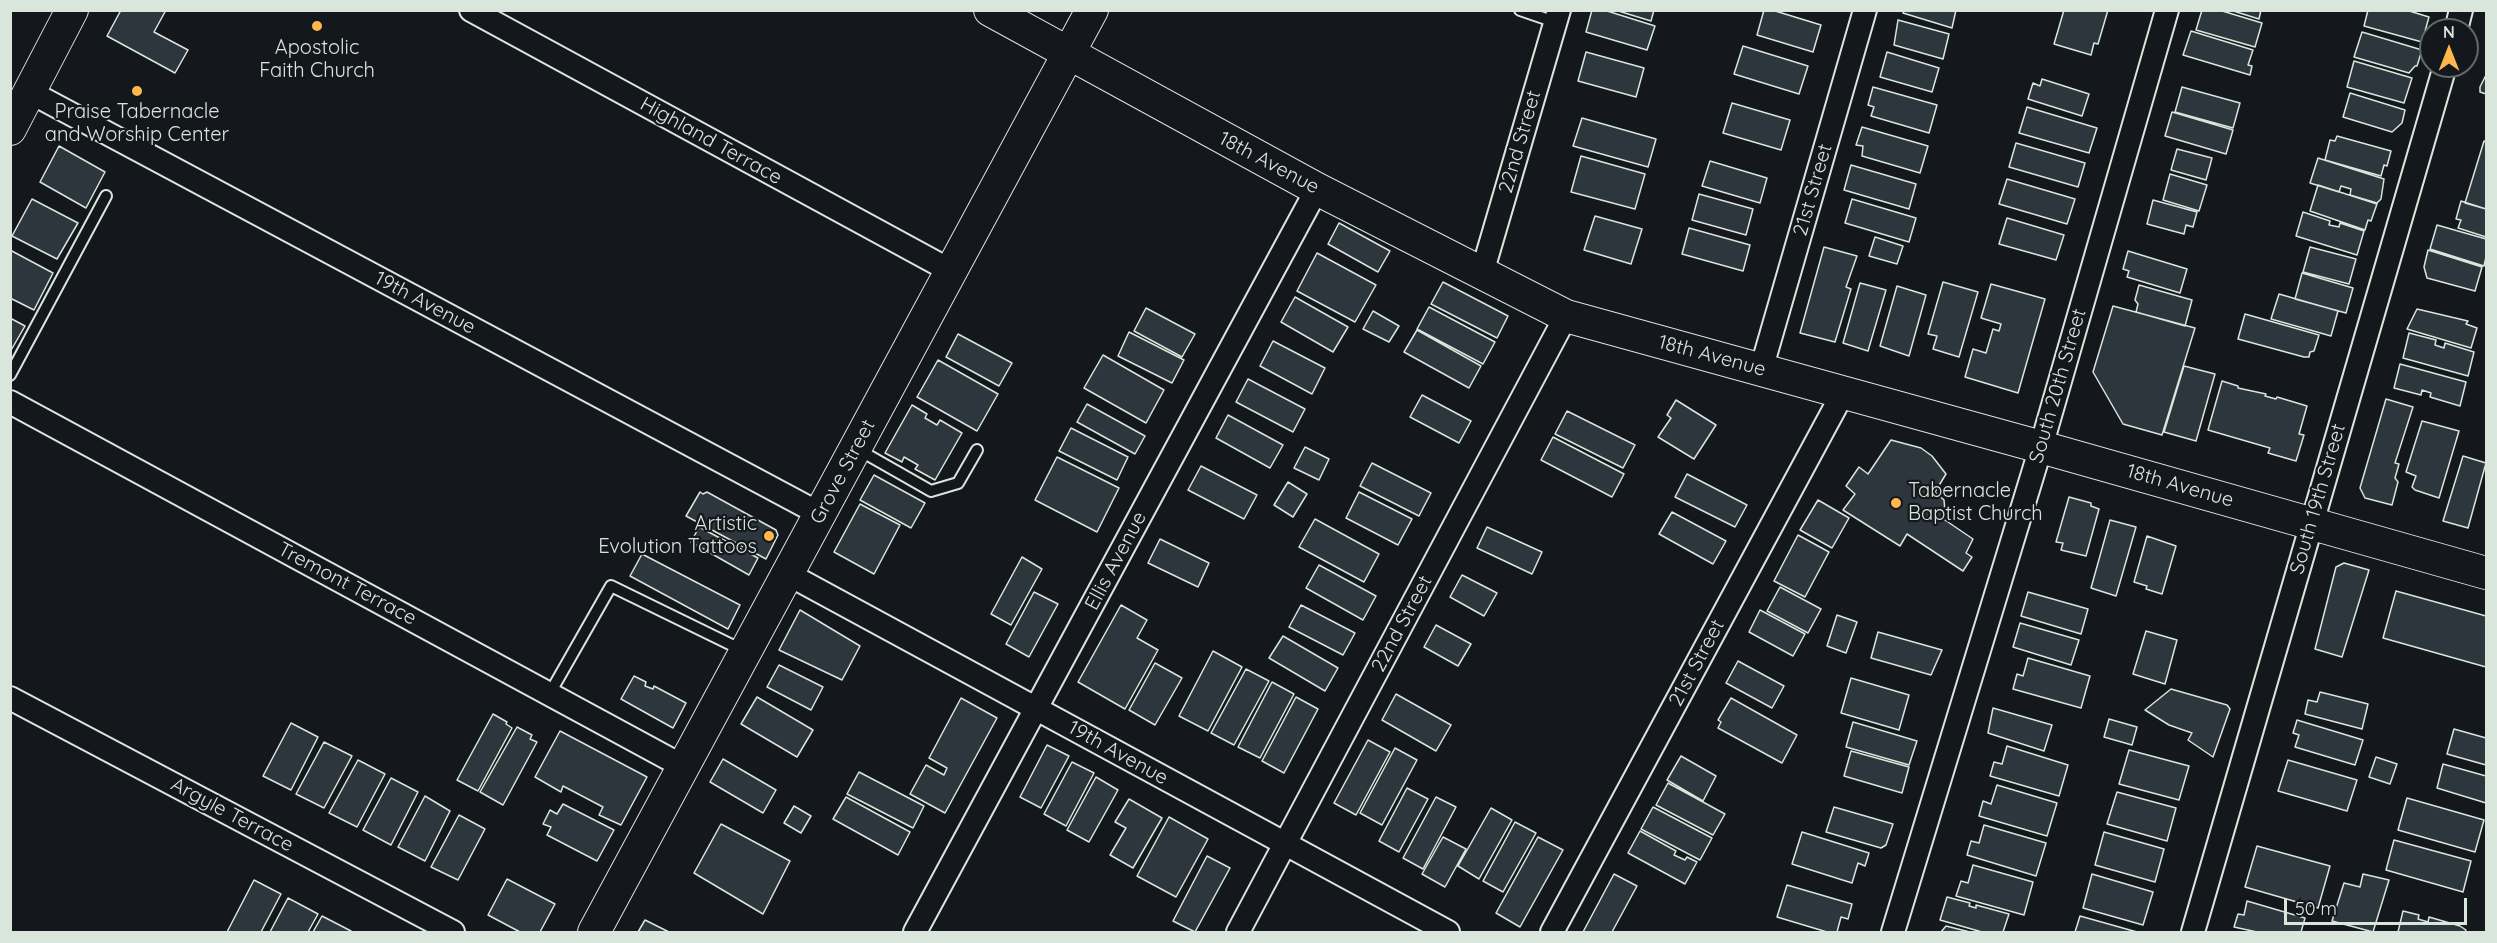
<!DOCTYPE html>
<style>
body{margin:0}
#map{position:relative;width:2497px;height:943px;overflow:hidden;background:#14181c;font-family:Quicksand,sans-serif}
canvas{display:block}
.frame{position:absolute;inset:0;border:12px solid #d8e6dc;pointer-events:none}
.north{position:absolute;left:2419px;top:18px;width:60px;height:60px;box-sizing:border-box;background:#14181c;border:2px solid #626a69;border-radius:50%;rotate:0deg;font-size:16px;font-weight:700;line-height:24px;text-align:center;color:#d8e6dc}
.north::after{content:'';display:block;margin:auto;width:21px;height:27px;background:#ffb74d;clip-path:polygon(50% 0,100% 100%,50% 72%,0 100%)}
.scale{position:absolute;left:2284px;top:898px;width:183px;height:27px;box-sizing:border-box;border:3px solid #d8e6dc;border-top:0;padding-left:8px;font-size:18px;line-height:21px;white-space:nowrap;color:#d8e6dc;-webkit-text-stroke:4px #14181c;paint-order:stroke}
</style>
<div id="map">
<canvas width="2497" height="943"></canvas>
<div class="frame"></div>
<div class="north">N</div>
<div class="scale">50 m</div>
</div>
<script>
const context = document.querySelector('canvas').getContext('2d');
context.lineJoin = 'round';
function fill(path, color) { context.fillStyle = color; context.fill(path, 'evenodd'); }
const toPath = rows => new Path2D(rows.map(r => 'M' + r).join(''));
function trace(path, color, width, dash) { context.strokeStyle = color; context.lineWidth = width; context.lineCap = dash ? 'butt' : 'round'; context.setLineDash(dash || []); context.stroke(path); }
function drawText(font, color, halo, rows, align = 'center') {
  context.font = font + ' Quicksand,sans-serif'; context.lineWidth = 4.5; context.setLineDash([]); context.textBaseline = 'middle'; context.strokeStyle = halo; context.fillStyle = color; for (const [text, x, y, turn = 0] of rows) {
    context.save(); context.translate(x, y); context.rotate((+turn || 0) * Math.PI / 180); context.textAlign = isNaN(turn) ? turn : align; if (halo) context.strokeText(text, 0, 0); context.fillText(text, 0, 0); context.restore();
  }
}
const building = toPath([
 [121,10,166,10,154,32,188,50,175,73,107,36,121,10],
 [1592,10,1604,10,1655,26,1647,50,1586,32,1592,10],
 [1615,10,1654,10,1651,21,1615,10],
 [1764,10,1772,10,1821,25,1813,52,1757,35,1764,10],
 [1904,10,1956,10,1952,28,1903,13,1904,10],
 [2064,10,2108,10,2098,44,2094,43,2091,55,2054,44,2064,10],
 [2202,10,2219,10,2262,23,2255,47,2196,30,2202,10],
 [2230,10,2261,10,2259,19,2230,10],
 [2368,10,2406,10,2429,17,2422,42,2364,26,2368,10],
 [1898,20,1949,34,1943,59,1894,45,1898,20],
 [2191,31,2253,50,2248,65,2252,66,2250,75,2183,55,2191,31],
 [2362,32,2422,50,2417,66,2415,66,2409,73,2354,57,2362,32],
 [1743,46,1808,66,1799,94,1734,74,1743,46],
 [1586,52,1644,68,1636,97,1578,81,1586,52],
 [1887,52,1939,68,1932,92,1880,77,1887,52],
 [2354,61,2412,78,2404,103,2347,87,2354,61],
 [2486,75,2486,94,2480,92,2480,87,2486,75],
 [2042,79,2089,94,2082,116,2028,99,2033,83,2040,86,2042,79],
 [1873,87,1937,105,1929,133,1871,116,1874,107,1868,105,1873,87],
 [2182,87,2240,103,2233,128,2175,112,2182,87],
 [2350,93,2405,110,2402,123,2392,132,2343,117,2350,93],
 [1732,103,1790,120,1781,150,1723,133,1732,103],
 [2027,107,2097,128,2089,153,2019,133,2027,107],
 [2172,112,2233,130,2226,154,2165,136,2172,112],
 [1582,118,1656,139,1648,167,1573,146,1582,118],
 [1862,127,1928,146,1920,173,1862,156,1863,146,1856,145,1862,127],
 [2337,136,2391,151,2387,166,2384,165,2381,176,2325,160,2330,140,2335,141,2337,136],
 [2484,141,2486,142,2486,209,2465,203,2484,141],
 [2016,143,2085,163,2078,187,2009,167,2016,143],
 [59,146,105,172,86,208,40,182,59,146],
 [2177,149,2212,158,2206,180,2171,170,2177,149],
 [1581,156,1645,174,1635,209,1571,192,1581,156],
 [2318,158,2384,179,2381,199,2377,203,2350,195,2351,189,2341,186,2339,192,2310,183,2318,158],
 [1710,161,1767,178,1760,203,1702,186,1710,161],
 [1851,165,1916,184,1909,209,1844,190,1851,165],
 [2170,174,2207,185,2199,211,2163,200,2170,174],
 [2007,179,2075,199,2067,224,1999,204,2007,179],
 [2318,185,2377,204,2371,221,2368,220,2365,230,2310,211,2318,185],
 [1699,194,1753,209,1746,235,1692,220,1699,194],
 [32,199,78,223,57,259,12,236,32,199],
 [1852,199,1916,218,1909,242,1845,223,1852,199],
 [2153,200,2197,212,2193,227,2186,225,2184,234,2147,224,2153,200],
 [2461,201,2486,209,2486,237,2458,228,2461,220,2456,219,2461,201],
 [2303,212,2330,221,2329,225,2339,227,2340,223,2364,231,2357,255,2296,236,2303,212],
 [1595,216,1642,229,1631,264,1584,250,1595,216],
 [2007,218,2064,235,2056,260,1999,244,2007,218],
 [1339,223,1390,251,1378,272,1328,244,1339,223],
 [2437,225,2486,239,2486,257,2484,266,2430,249,2437,225],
 [1689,228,1750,245,1743,271,1682,254,1689,228],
 [1875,237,1903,246,1897,264,1869,256,1875,237],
 [1824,247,1857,256,1846,287,1851,289,1835,342,1800,333,1824,247],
 [2310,247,2356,259,2349,284,2303,272,2310,247],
 [10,250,53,273,34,310,10,298,10,250],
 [2428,250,2482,267,2475,291,2427,278,2424,267,2428,250],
 [2128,251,2187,269,2180,293,2127,277,2129,271,2123,269,2128,251],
 [1317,253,1376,285,1355,322,1297,291,1317,253],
 [2302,273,2353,288,2346,313,2295,299,2302,273],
 [1443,282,1508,316,1497,338,1431,304,1443,282],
 [1943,282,1978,292,1959,357,1933,349,1937,336,1928,334,1943,282],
 [1860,283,1886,290,1868,351,1843,343,1860,283],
 [1991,284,2045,299,2018,393,1965,377,1973,349,1986,353,1993,329,1999,331,2001,324,1981,318,1991,284],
 [2139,285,2192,300,2185,326,2136,312,2138,304,2135,300,2139,285],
 [1897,286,1926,295,1909,356,1880,346,1897,286],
 [2279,294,2338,311,2331,336,2271,319,2279,294],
 [1295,297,1348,327,1333,352,1281,322,1295,297],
 [2113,306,2195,328,2162,435,2123,424,2093,372,2113,306],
 [1429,307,1495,342,1483,364,1417,329,1429,307],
 [1146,308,1195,334,1182,357,1134,331,1146,308],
 [2417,309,2468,321,2466,324,2477,328,2471,348,2407,329,2417,309],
 [1373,311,1399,326,1389,342,1363,329,1373,311],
 [2245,314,2319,335,2314,351,2310,352,2309,357,2304,357,2238,339,2245,314],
 [10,318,25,326,10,352,10,318],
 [1417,330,1481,366,1469,388,1404,352,1417,330],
 [1129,332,1184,360,1172,383,1118,356,1129,332],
 [2409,333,2436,340,2435,345,2444,348,2445,343,2474,352,2468,376,2403,358,2409,333],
 [958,334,1012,363,999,386,946,357,958,334],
 [1273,341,1325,368,1312,394,1260,366,1273,341],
 [1103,355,1164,390,1146,423,1084,388,1103,355],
 [938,360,998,394,977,431,917,397,938,360],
 [2400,364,2466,382,2460,406,2430,397,2431,393,2422,390,2421,395,2394,388,2400,364],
 [2184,366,2215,374,2196,441,2164,432,2184,366],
 [1248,379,1305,409,1293,432,1236,402,1248,379],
 [2222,381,2238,386,2238,388,2266,394,2265,396,2276,399,2277,397,2307,406,2299,434,2304,435,2296,461,2268,453,2270,448,2208,430,2222,381],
 [1422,395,1471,421,1459,443,1410,417,1422,395],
 [2386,399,2413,407,2395,463,2399,464,2395,478,2398,482,2392,505,2365,498,2360,488,2386,399],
 [1676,400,1716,425,1694,459,1658,437,1671,418,1667,415,1676,400],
 [1087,404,1145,436,1135,454,1077,422,1087,404],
 [912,405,927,414,925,418,937,425,940,420,962,433,935,480,915,469,918,465,904,457,902,462,885,453,912,405],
 [1567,411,1635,445,1623,468,1555,434,1567,411],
 [1228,415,1283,445,1270,468,1216,438,1228,415],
 [2422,421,2459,431,2439,498,2415,490,2412,487,2416,476,2406,472,2422,421],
 [1071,428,1128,457,1117,480,1059,451,1071,428],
 [1553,437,1624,474,1612,497,1541,460,1553,437],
 [1891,440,1921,448,1932,456,1946,474,1935,492,1944,500,1945,511,1942,518,1973,539,1966,553,1972,557,1963,571,1907,534,1900,546,1843,510,1855,494,1846,486,1859,467,1868,474,1891,440],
 [1305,447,1329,459,1319,480,1294,468,1305,447],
 [2463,456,2486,463,2468,528,2443,521,2463,456],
 [1057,457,1119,488,1097,532,1035,500,1057,457],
 [1372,463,1431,493,1419,516,1360,486,1372,463],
 [1201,466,1257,495,1244,519,1188,490,1201,466],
 [1687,474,1747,505,1735,527,1675,497,1687,474],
 [874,475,925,503,911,528,860,500,874,475],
 [1288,482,1307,494,1293,517,1274,505,1288,482],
 [700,492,703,494,707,492,776,530,778,535,766,559,686,516,700,492],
 [1359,492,1412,519,1398,545,1346,518,1359,492],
 [2069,497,2091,503,2091,506,2099,509,2086,556,2061,550,2063,543,2056,542,2069,497],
 [1818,500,1849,518,1832,548,1800,530,1818,500],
 [860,504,900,525,874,574,834,552,860,504],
 [1672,512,1726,541,1713,564,1659,534,1672,512],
 [1315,519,1379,554,1364,582,1299,547,1315,519],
 [2110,520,2136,527,2116,596,2091,588,2110,520],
 [699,527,758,558,749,575,691,542,699,527],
 [1487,527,1542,552,1532,574,1477,548,1487,527],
 [1798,535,1829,552,1805,597,1774,581,1798,535],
 [2147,536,2176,546,2162,594,2146,589,2147,586,2134,582,2147,536],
 [1160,539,1209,563,1198,587,1148,563,1160,539],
 [642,554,740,605,728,629,630,576,642,554],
 [1022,557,1042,569,1011,625,991,614,1022,557],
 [2344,563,2369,570,2342,657,2315,649,2336,567,2344,563],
 [1319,565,1376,596,1363,620,1306,588,1319,565],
 [1462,575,1497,593,1484,616,1450,597,1462,575],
 [1780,587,1821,609,1808,633,1767,611,1780,587],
 [2396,591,2486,616,2486,667,2383,638,2396,591],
 [1034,592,1058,604,1029,657,1006,644,1034,592],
 [2028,592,2088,609,2081,634,2021,616,2028,592],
 [1121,605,1147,620,1137,638,1158,650,1125,709,1078,682,1121,605],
 [1301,605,1355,633,1343,655,1289,627,1301,605],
 [800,610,860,646,842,680,779,650,800,610],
 [1760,610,1805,634,1793,656,1749,632,1760,610],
 [1837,615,1857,622,1846,653,1827,646,1837,615],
 [2020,623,2079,640,2071,665,2013,647,2020,623],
 [1436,625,1471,644,1458,666,1424,647,1436,625],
 [2146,631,2177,640,2165,684,2133,674,2146,631],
 [1878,632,1942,650,1931,675,1871,658,1878,632],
 [1283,636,1338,668,1325,691,1269,658,1283,636],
 [1213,651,1242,667,1208,731,1179,716,1213,651],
 [2028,658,2090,676,2081,708,2013,689,2017,674,2023,676,2028,658],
 [1738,661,1784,686,1772,708,1726,683,1738,661],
 [1155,663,1182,678,1155,725,1129,710,1155,663],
 [779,665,823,687,811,710,767,687,779,665],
 [1246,669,1269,681,1234,745,1211,733,1246,669],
 [634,676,646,682,645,686,653,689,654,686,686,703,673,728,621,699,634,676],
 [1851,678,1909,695,1899,730,1841,713,1851,678],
 [1272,682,1294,694,1260,758,1238,747,1272,682],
 [2171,689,2227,705,2230,709,2213,757,2188,740,2192,733,2169,725,2145,710,2171,689],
 [2320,692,2368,704,2362,729,2305,714,2308,700,2317,702,2320,692],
 [1396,694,1451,725,1436,751,1382,720,1396,694],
 [757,697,813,730,797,757,741,724,757,697],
 [1296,697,1318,709,1284,773,1262,761,1296,697],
 [961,698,997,718,945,813,910,794,926,765,944,775,947,768,929,758,961,698],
 [1731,698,1797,735,1782,763,1718,728,1721,722,1718,720,1731,698],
 [1993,708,2052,725,2044,751,1988,733,1993,708],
 [493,714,507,722,506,724,512,728,478,791,457,780,493,714],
 [2109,719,2137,727,2132,745,2104,737,2109,719],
 [2297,720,2363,740,2355,765,2295,747,2299,735,2293,733,2297,720],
 [1853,722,1917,741,1909,765,1846,747,1853,722],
 [291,723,318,737,291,790,263,776,291,723],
 [517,727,532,735,530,739,537,742,503,805,480,792,517,727],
 [2454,729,2486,738,2486,765,2447,754,2454,729],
 [560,731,647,777,621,825,599,815,603,807,563,786,561,792,535,777,560,731],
 [1368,740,1390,752,1356,815,1334,803,1368,740],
 [324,742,352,756,324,808,296,794,324,742],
 [1047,745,1069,756,1041,808,1020,797,1047,745],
 [2007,746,2068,765,2059,796,1990,776,1994,762,2002,764,2007,746],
 [1395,748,1417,760,1382,825,1360,813,1395,748],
 [2129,750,2189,766,2179,800,2119,784,2129,750],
 [1851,751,1909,767,1902,793,1844,776,1851,751],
 [1681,756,1716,776,1703,801,1667,780,1681,756],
 [2376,757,2397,764,2390,784,2369,777,2376,757],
 [723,759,776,790,763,813,710,782,723,759],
 [358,760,385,774,357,827,329,813,358,760],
 [2288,760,2357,780,2347,811,2278,791,2288,760],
 [1072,762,1094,773,1066,826,1044,814,1072,762],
 [2443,764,2486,776,2486,803,2437,788,2443,764],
 [859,772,924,806,913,828,847,794,859,772],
 [1096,777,1118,790,1089,842,1067,830,1096,777],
 [391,778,418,792,391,845,363,830,391,778],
 [1668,783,1725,814,1713,835,1656,805,1668,783],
 [1997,785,2057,803,2047,836,1979,816,1983,801,1991,804,1997,785],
 [1407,788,1428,799,1399,852,1379,841,1407,788],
 [2117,792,2176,808,2167,841,2107,824,2117,792],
 [425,796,450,811,425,861,398,847,425,796],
 [846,797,910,832,898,855,833,819,846,797],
 [1436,797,1456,807,1423,869,1403,858,1436,797],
 [2407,798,2484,820,2475,852,2398,830,2407,798],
 [1129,799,1162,818,1133,868,1110,855,1126,828,1115,822,1129,799],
 [563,804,614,830,597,861,547,835,551,827,543,824,550,810,557,814,563,804],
 [794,806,811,816,801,833,784,823,794,806],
 [1653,807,1712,838,1700,860,1641,829,1653,807],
 [1834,807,1893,824,1886,845,1881,848,1826,832,1834,807],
 [1491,808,1512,820,1479,879,1458,866,1491,808],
 [459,815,485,829,458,880,431,867,459,815],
 [1169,817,1208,839,1176,897,1137,876,1169,817],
 [1515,822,1536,833,1503,892,1483,881,1515,822],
 [721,824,790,861,763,914,694,873,721,824],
 [1984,825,2046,843,2036,876,1967,855,1971,841,1979,843,1984,825],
 [1640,831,1676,851,1674,855,1685,860,1687,857,1697,862,1685,884,1628,853,1640,831],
 [1802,832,1869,853,1865,866,1858,863,1852,883,1792,864,1802,832],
 [2104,832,2164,849,2155,882,2095,865,2104,832],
 [1443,837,1466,849,1445,887,1422,874,1443,837],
 [1538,837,1563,850,1520,927,1496,913,1538,837],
 [2394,840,2471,861,2463,892,2386,870,2394,840],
 [2257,846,2330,866,2318,908,2245,887,2257,846],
 [1207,856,1230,868,1195,932,1173,921,1207,856],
 [1973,865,2033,882,2024,915,1956,896,1961,881,1968,883,1973,865],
 [1614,874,1637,886,1612,932,1583,932,1614,874],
 [2092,874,2153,892,2143,925,2083,908,2092,874],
 [2363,874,2389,880,2373,932,2332,921,2344,883,2360,887,2363,874],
 [507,879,555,904,540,932,520,932,488,915,507,879],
 [254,880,281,894,261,932,227,932,254,880],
 [1787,885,1852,904,1848,919,1841,917,1837,932,1827,932,1777,917,1787,885],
 [1947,897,1970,903,1969,906,1976,908,1976,905,2009,914,2003,932,1982,932,1940,920,1947,897],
 [288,898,318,914,308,932,270,932,288,898],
 [2247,901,2305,918,2301,932,2257,932,2234,927,2238,914,2244,915,2247,901],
 [2403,911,2419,915,2418,919,2428,922,2429,917,2460,926,2466,930,2465,932,2398,932,2403,911],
 [322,916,351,931,350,932,313,932,322,916],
 [2080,916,2137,932,2075,932,2080,916],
 [645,920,669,932,638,932,645,920],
 [1946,926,1970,932,1941,932,1946,926]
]);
fill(building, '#2c363c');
trace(building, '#d8e6dc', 1.5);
const service = toPath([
 [1520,10,1555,22],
 [10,375,106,196],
 [859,450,931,491,958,483,977,450],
 [550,693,611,586,742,650]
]);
const minor = toPath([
 [471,10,951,271],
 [2456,30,2461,10],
 [30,92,820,514],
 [1482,273,1559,10],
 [1761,370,1865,10],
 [10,402,684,767],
 [788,574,1448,932],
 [10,698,453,932],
 [915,932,1317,189],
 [1238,932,1566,316],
 [1552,932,1843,393],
 [1893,932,2041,447,2167,10],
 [2193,932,2445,66]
]);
const secondary = toPath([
 [990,10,1317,189,1566,316,2041,447,2486,573],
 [10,129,72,10],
 [594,932,1092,10]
]);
trace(service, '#d8e6dc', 14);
trace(minor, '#d8e6dc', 26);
trace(secondary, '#d8e6dc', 34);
trace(service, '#14181c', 10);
trace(minor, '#14181c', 22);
trace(secondary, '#14181c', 32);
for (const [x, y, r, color] of [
 [317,26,6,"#ffb74d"],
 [137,91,6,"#ffb74d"],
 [1896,503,6,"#ffb74d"],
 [769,536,6,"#ffb74d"]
]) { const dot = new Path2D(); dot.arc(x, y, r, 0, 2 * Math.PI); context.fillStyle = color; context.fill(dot); trace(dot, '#14181c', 2); }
drawText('20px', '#d8e6dc', '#14181c', [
 ["Apostolic",317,48],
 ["Faith Church",317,71],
 ["Praise Tabernacle",137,112],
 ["and Worship Center",137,135],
 ["Tabernacle",1908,491,"left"],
 ["Baptist Church",1908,514,"left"],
 ["Artistic",757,524,"right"],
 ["Evolution Tattoos",757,547,"right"]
]);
drawText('20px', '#d8e6dc', '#14181c', [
 ["Highland Terrace",711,141,29],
 ["22nd Street",1520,142,-74],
 ["18th Avenue",1269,163,28],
 ["21st Street",1813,190,-74],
 ["19th Avenue",425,303,28],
 ["18th Avenue",1712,356,15],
 ["South 20th Street",2058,386,-74],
 ["Grove Street",843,472,-62],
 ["18th Avenue",2180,486,16],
 ["South 19th Street",2318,499,-74],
 ["Ellis Avenue",1116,561,-62],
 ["Tremont Terrace",347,584,28],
 ["22nd Street",1402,624,-62],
 ["21st Street",1697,663,-62],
 ["19th Avenue",1118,753,29],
 ["Argyle Terrace",232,815,28]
]);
</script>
